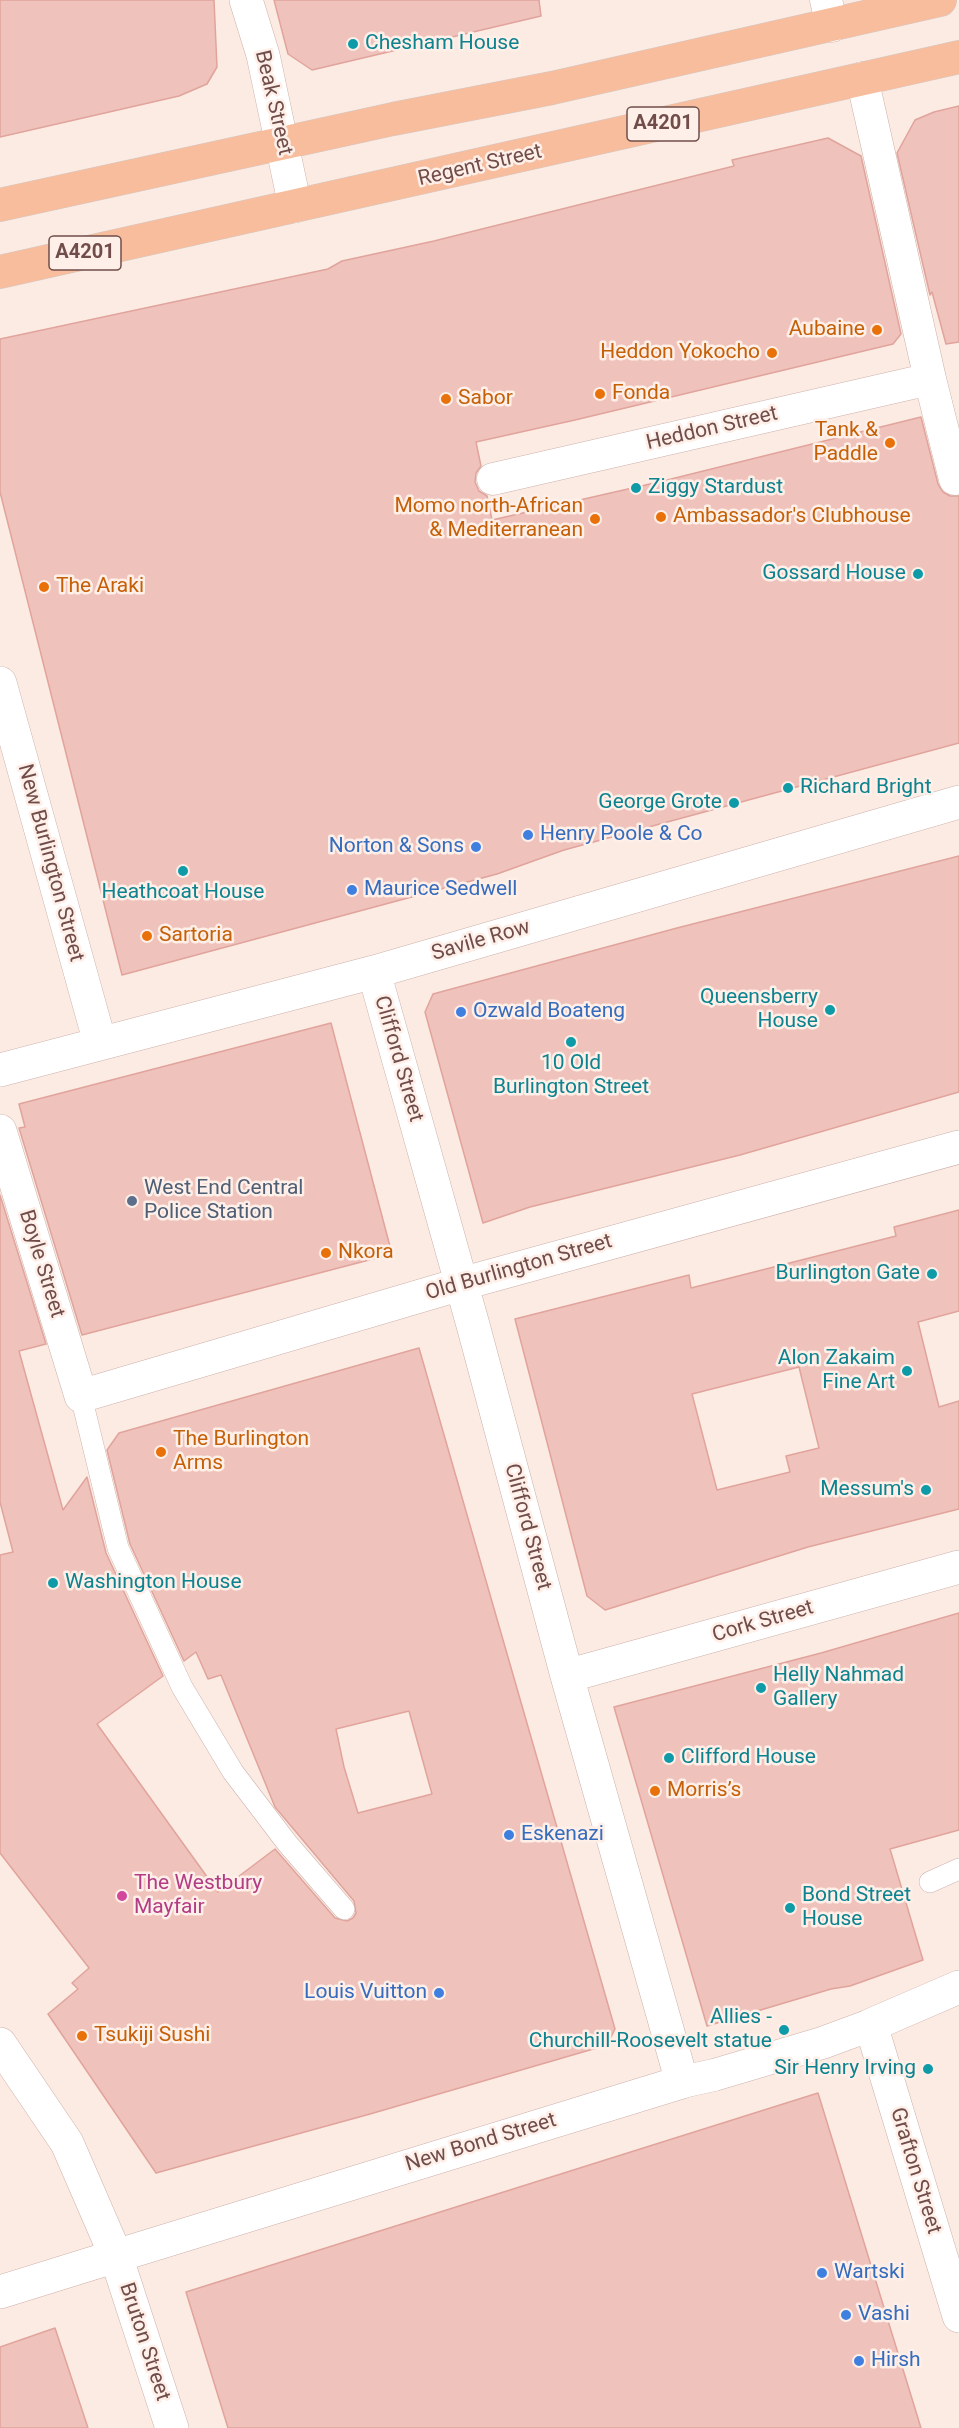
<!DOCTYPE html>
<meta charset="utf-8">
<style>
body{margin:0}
canvas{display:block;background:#fbebe2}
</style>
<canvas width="959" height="2428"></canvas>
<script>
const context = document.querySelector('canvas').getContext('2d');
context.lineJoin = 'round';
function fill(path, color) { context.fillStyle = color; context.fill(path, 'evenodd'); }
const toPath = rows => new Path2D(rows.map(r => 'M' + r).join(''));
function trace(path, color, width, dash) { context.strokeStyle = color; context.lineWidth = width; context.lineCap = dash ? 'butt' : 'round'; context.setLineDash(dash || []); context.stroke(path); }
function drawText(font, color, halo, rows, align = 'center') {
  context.font = font + ' Roboto,sans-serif'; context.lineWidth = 5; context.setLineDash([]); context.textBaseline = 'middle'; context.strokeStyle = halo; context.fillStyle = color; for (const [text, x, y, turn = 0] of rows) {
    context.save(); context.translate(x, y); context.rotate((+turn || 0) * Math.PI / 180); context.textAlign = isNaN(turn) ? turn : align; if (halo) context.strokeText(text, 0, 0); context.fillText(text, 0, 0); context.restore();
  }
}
const building = toPath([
 [0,0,214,0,217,67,207,84,179,96,0,137,0,0],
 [274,0,539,0,541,16,312,70,288,54,274,0],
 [959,106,959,342,946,344,932,292,930,295,897,153,915,120,934,112,959,106],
 [828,138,861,156,901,334,893,344,575,420,476,442,481,466,476,473,475,482,479,491,487,496,492,520,663,481,921,417,938,484,943,492,950,496,959,496,959,743,564,850,497,874,122,975,0,492,0,339,328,269,342,261,434,241,734,166,732,160,828,138],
 [959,856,959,1092,740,1155,530,1207,483,1223,425,1012,433,994,677,928,959,856],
 [331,1023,392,1254,82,1335,19,1128,25,1127,19,1104,331,1023],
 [0,1195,46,1344,19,1351,63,1510,87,1477,106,1553,163,1676,97,1724,218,1892,275,1849,335,1918,347,1921,353,1918,356,1913,354,1901,275,1807,221,1675,208,1679,196,1652,184,1661,130,1544,107,1450,119,1433,419,1348,615,2029,607,2045,370,2114,156,2173,48,2014,78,1989,72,1983,89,1968,0,1853,0,1555,13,1552,0,1502,0,1195],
 [409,1711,432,1794,358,1813,344,1767,336,1729,409,1711],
 [959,1210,959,1311,918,1322,939,1407,959,1401,959,1509,808,1547,605,1610,587,1596,515,1319,689,1275,691,1288,896,1236,894,1227,959,1210],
 [799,1367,819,1448,786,1456,790,1472,717,1490,692,1394,799,1367],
 [959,1613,959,1830,890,1849,923,1960,850,1986,831,1989,707,2026,614,1707,821,1653,959,1613],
 [818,2093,921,2428,228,2428,186,2292,818,2093],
 [55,2328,88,2428,0,2428,0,2347,55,2328]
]);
fill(building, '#efc2bb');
trace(building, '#e1a49c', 1.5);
const service = toPath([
 [81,1396,118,1548,182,1687,233,1772,287,1843,344,1909],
 [930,1882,959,1869]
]);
const pedestrian = toPath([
 [826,0,832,26],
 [930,379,955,479],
 [493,479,930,379,862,78],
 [682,2082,714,2075,822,2043,871,2025]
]);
const minor = toPath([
 [246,0,263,55,295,206],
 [0,683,100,1043],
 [0,1070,374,972,959,802],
 [0,1131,81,1396,461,1284,959,1147],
 [567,1676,959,1567],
 [959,1987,871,2025,959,2316],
 [116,2256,682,2082,567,1676,473,1325,374,972]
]);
const tertiary = toPath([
 [116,2256,172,2428]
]);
const secondary = toPath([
 [0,2044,67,2143,116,2256,0,2292]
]);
const primary = toPath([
 [0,205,393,119,552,88,940,0],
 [0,272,959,57]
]);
trace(service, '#ceb2ad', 22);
trace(pedestrian, '#ceb2ad', 33);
trace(minor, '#ceb2ad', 34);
trace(tertiary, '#ceb2ad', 34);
trace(secondary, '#d0b0aa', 34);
trace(primary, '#d4cac9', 34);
trace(service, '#fff', 21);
trace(pedestrian, '#fff', 32);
trace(minor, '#fff', 33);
trace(tertiary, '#fff', 33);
trace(secondary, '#fff', 33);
trace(primary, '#f7bd9d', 33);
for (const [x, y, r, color] of [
 [353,44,6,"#0f9aa8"],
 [877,330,6,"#e8710a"],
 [772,353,6,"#e8710a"],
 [600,394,6,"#e8710a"],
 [446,399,6,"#e8710a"],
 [890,443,6,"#e8710a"],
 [636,488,6,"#0f9aa8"],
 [661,517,6,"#e8710a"],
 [595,519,6,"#e8710a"],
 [918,574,6,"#0f9aa8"],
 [44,587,6,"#e8710a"],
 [788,788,6,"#0f9aa8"],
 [734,803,6,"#0f9aa8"],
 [528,835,6,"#3f7fe0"],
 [476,847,6,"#3f7fe0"],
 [183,871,6,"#0f9aa8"],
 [352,890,6,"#3f7fe0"],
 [147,936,6,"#e8710a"],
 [830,1010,6,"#0f9aa8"],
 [461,1012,6,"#3f7fe0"],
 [571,1042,6,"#0f9aa8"],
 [132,1201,6,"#5c6f8a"],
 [326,1253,6,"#e8710a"],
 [932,1274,6,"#0f9aa8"],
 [907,1371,6,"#0f9aa8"],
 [161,1452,6,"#e8710a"],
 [926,1490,6,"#0f9aa8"],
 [53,1583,6,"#0f9aa8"],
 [761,1688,6,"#0f9aa8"],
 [669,1758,6,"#0f9aa8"],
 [655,1791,6,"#e8710a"],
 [509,1835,6,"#3f7fe0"],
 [122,1896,6,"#d1479c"],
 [790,1908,6,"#0f9aa8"],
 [439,1993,6,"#3f7fe0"],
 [784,2030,6,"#0f9aa8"],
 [82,2036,6,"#e8710a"],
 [928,2069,6,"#0f9aa8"],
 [822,2273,6,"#3f7fe0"],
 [846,2315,6,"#3f7fe0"],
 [859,2361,6,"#3f7fe0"]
]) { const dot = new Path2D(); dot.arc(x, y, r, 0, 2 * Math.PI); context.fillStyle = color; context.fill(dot); trace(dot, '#feefe8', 2); }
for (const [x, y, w] of [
 [663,124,72],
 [85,253,72]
]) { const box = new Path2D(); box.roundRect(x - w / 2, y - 17, w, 34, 4.5); context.fillStyle = '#feefe8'; context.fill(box); trace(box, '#714d4a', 1.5); }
drawText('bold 20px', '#714d4a', null, [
 ["A4201",663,124],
 ["A4201",85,253]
]);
drawText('21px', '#0d838f', '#feefe8', [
 ["Chesham House",365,44,"left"],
 ["Ziggy Stardust",648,488,"left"],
 ["Gossard House",906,574],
 ["Richard Bright",800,788,"left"],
 ["George Grote",722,803],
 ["Heathcoat House",183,893,"center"],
 ["Queensberry",818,998],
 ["House",818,1022],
 ["10 Old",571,1064,"center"],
 ["Burlington Street",571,1088,"center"],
 ["Burlington Gate",920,1274],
 ["Alon Zakaim",895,1359],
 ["Fine Art",895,1383],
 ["Messum's",914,1490],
 ["Washington House",65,1583,"left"],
 ["Helly Nahmad",773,1676,"left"],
 ["Gallery",773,1700,"left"],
 ["Clifford House",681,1758,"left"],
 ["Bond Street",802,1896,"left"],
 ["House",802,1920,"left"],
 ["Allies -",772,2018],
 ["Churchill-Roosevelt statue",772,2042],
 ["Sir Henry Irving",916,2069]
], 'right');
drawText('21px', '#714d4a', '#feefe8', [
 ["Beak Street",273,103,77],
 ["Regent Street",480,166,-13],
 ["Heddon Street",712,429,-13],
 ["New Burlington Street",50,863,75],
 ["Savile Row",481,941,-16],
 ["Clifford Street",398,1059,74],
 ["Boyle Street",41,1264,73],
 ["Old Burlington Street",519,1268,-16],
 ["Clifford Street",527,1527,75],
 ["Cork Street",763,1622,-16],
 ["New Bond Street",481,2143,-17],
 ["Grafton Street",915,2171,73],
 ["Bruton Street",144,2342,72]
]);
drawText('21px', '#c56008', '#feefe8', [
 ["Aubaine",865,330,"right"],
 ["Heddon Yokocho",760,353,"right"],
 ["Fonda",612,394],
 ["Sabor",458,399],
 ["Tank &",878,431,"right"],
 ["Paddle",878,455,"right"],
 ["Momo north-African",583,507,"right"],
 ["& Mediterranean",583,531,"right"],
 ["Ambassador's Clubhouse",673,517],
 ["The Araki",56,587],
 ["Sartoria",159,936],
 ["Nkora",338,1253],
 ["The Burlington",173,1440],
 ["Arms",173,1464],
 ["Morris’s",667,1791],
 ["Tsukiji Sushi",94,2036]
], 'left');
drawText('21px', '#366cbe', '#feefe8', [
 ["Henry Poole & Co",540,835],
 ["Norton & Sons",464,847,"right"],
 ["Maurice Sedwell",364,890],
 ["Ozwald Boateng",473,1012],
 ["Eskenazi",521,1835],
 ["Louis Vuitton",427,1993,"right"],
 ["Wartski",834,2273],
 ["Vashi",858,2315],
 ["Hirsh",871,2361]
], 'left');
drawText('21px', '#4e5e75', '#feefe8', [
 ["West End Central",144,1189],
 ["Police Station",144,1213]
], 'left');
drawText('21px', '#b23c85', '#feefe8', [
 ["The Westbury",134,1884],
 ["Mayfair",134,1908]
], 'left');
</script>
